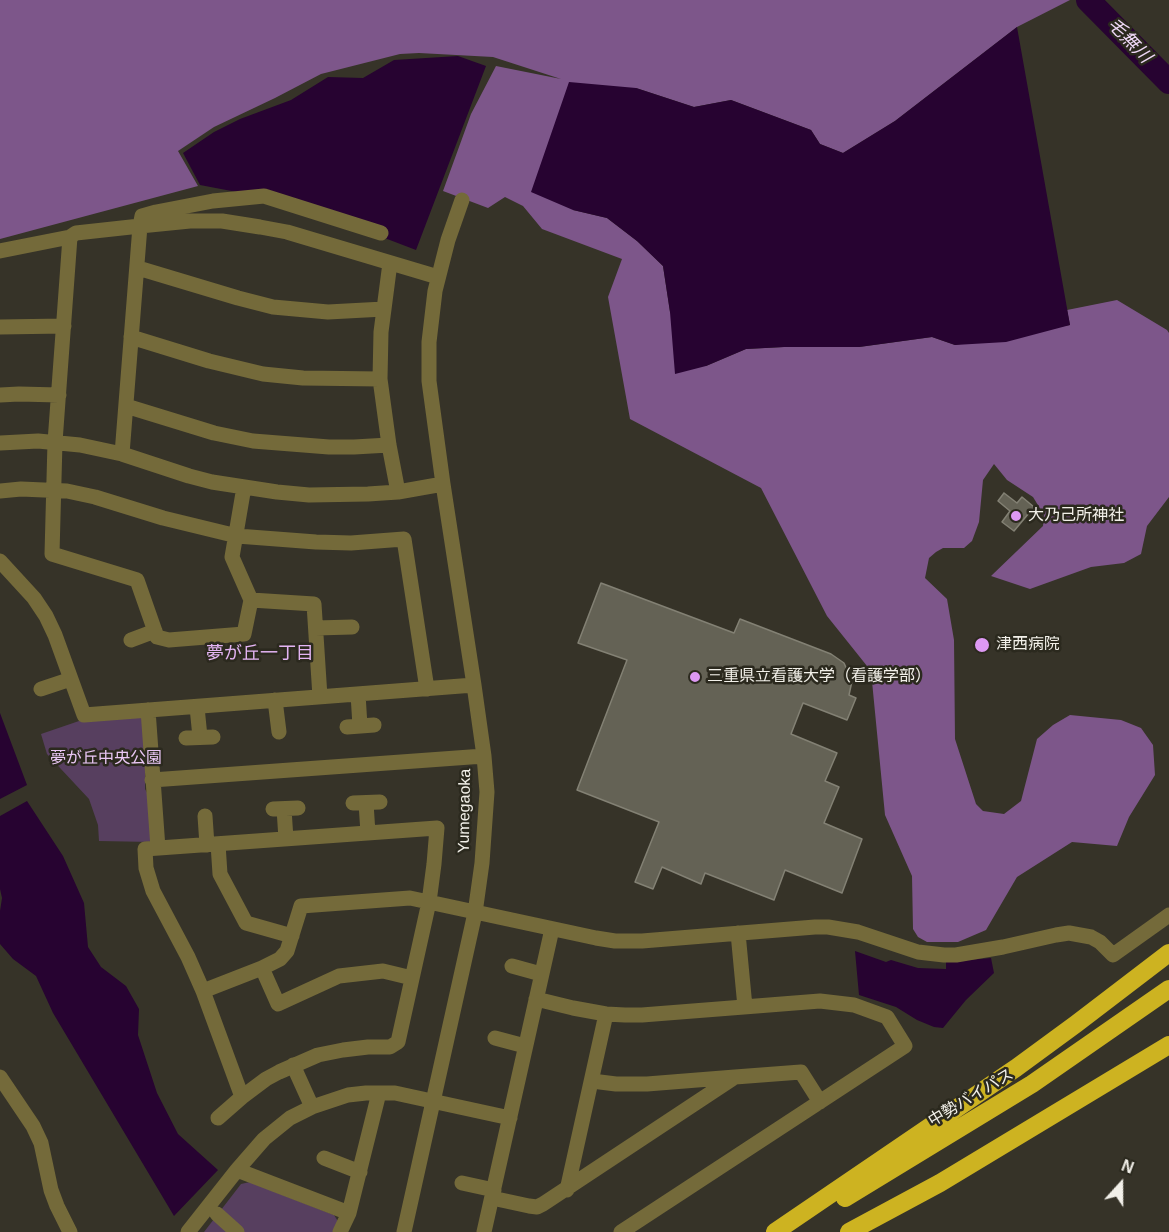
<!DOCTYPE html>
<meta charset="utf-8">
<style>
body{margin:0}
#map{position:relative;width:1169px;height:1232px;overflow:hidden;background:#363328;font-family:Helvetica,sans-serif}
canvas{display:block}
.north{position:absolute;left:1091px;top:1154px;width:60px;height:60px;-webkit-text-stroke:4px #2b291e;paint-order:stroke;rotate:21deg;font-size:16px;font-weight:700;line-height:24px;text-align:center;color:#f2f0e9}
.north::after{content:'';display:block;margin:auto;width:21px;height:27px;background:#f2f0e9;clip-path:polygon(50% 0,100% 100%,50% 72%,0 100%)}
</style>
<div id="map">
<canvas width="1169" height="1232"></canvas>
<div class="north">N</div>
</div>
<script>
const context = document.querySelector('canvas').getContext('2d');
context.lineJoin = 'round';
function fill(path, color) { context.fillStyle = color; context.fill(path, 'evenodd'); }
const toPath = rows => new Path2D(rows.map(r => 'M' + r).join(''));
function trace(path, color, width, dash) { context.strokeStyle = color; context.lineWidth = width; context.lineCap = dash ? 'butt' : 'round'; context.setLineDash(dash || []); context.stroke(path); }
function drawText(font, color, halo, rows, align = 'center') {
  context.font = font + ' Helvetica,"Noto Sans JP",sans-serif'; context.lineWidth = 5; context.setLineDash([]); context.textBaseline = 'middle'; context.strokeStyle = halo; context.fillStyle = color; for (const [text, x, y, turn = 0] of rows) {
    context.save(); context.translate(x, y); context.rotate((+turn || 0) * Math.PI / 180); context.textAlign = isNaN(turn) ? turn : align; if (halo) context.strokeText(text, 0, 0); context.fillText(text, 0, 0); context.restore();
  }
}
fill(toPath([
 [143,716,147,763,145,773,145,789,150,798,153,842,99,841,98,825,89,799,47,754,41,734,79,721],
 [250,1182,334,1215,339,1223,334,1232,204,1232,241,1184]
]), '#573f5f');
fill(toPath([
 [0,0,1070,0,1017,27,895,121,843,153,820,144,811,130,731,100,694,107,636,88,573,210,607,218,637,241,663,266,670,312,706,366,746,349,784,347,859,347,932,337,955,345,1070,325,1067,310,1117,300,1167,330,1169,333,1169,497,1147,526,1141,554,1124,563,1091,567,1030,589,991,576,1043,526,1044,515,1033,497,1007,480,994,464,983,480,979,522,972,541,964,548,943,548,936,552,929,558,925,578,947,599,954,640,955,739,976,804,983,811,1004,814,1021,801,1037,739,1053,725,1070,715,1121,720,1141,728,1153,745,1155,775,1129,817,1117,846,1072,842,1017,877,986,930,958,942,927,942,918,937,913,929,912,876,885,815,871,671,827,616,761,488,630,419,608,297,622,259,542,229,523,206,505,197,488,208,443,191,471,114,496,66,561,79,493,57,419,53,400,54,321,74,275,98,214,127,178,151,198,186,0,239]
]), '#7d568a');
fill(toPath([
 [1017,27,1070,325,1006,342,955,345,932,337,859,347,784,347,746,349,706,366,675,374,670,312,663,266,637,241,607,218,573,210,531,192,569,82,636,88,694,107,731,100,811,130,820,144,843,153,895,121],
 [458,56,486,66,416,250,382,237,242,193,200,185,183,153,214,132,240,119,291,100,328,77,363,78,394,60],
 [0,713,27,785,0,799],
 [27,801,63,856,84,903,88,947,101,967,126,986,139,1009,138,1035,157,1093,178,1134,218,1170,174,1216,53,1013,36,976,13,959,0,944,0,911,2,898,0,889,0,816],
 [855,951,886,962,891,960,918,968,946,969,946,962,991,958,994,973,966,1000,943,1028,934,1027,917,1020,896,1007,859,995]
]), '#270331');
trace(toPath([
 [1088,0,1169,82]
]), '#270331', 24);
const building = toPath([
 [1004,493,1017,503,1022,497,1034,507,1014,531,1002,522,1010,511,998,501,1004,493],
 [601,583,734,633,740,619,831,654,844,663,852,681,849,695,856,698,847,720,803,703,791,734,837,753,825,781,839,787,824,823,862,839,842,893,785,870,774,900,705,873,701,884,662,867,653,889,635,882,659,822,577,790,627,660,578,643,601,583]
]);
fill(building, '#646255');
trace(building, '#838174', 1.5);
trace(toPath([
 [70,237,76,233,140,226,142,216,156,212,213,201,264,196,381,233],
 [0,251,70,237,55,442,52,554,137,580,157,637,169,640,244,634,251,600],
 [390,263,381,332,380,379,389,445,398,492],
 [138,268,238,298,273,307,328,312,384,309],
 [0,327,64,326],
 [131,337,209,361,263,374,303,378,380,379],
 [0,395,19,394,59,395],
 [126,406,214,433,253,441,329,447,354,447,389,445],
 [0,443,38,441,80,445,122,454,189,476,212,482,277,492,309,495,368,494,398,492,443,484],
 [122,454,140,226,190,221,222,221,260,227,287,232,438,277],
 [244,487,232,557,251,600,314,604,320,697],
 [0,491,21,489,67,491,95,497,163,518,237,536,316,542,351,543,404,539,427,689],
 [0,561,34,598,46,616,55,635,84,715,474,685],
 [316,628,352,627],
 [131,640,155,631],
 [41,689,71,679],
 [358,694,360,726],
 [275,700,279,732],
 [197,707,200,737],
 [148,710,158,848],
 [347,727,374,725],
 [186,738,213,737],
 [152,780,484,756],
 [353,803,380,802],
 [366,803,368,833],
 [273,809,298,808],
 [284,809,286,839],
 [205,816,207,845],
 [437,828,434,864,429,902,398,1042,390,1047,368,1047,343,1050,318,1055,279,1072,266,1079,242,1097,203,991,188,957,153,891,146,868,145,849,437,828],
 [218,844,220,874,246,923,292,936],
 [738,933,745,1007],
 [512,966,541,974],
 [262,968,278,1004,339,976,383,971,412,978],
 [203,991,262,968,280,959,287,951,301,906,410,898,596,938,615,941,642,941,815,927,828,927,858,932,918,952,944,955,956,955,1003,947,1056,935,1069,933,1091,937,1100,942,1113,955,1169,915],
 [536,999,573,1008,606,1014,625,1015,642,1015,820,1001,854,1005,887,1017,905,1046,621,1232],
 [495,1038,525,1046],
 [293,1065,312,1107],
 [0,1077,33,1126,41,1143,51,1190,57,1206,70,1232],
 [735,1077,801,1072,820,1102],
 [218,1118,242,1097],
 [324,1158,360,1172],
 [237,1170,349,1213],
 [462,1183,494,1190],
 [567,1190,606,1014],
 [492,1198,529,1206,537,1207,543,1204,735,1077,647,1084,616,1084,592,1081],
 [217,1214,237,1232],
 [188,1232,237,1170,264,1139,290,1118,312,1107,348,1095,366,1093,395,1093,510,1118],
 [340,1232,349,1213,379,1093],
 [404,1232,475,913,482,863,487,792,484,756,474,685,443,484,429,381,429,342,435,291,448,240,462,200],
 [484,1232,552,929]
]), '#746a3a', 15);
trace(toPath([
 [845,1198,1032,1084,1169,989],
 [775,1232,1016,1068,1076,1024,1169,953],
 [849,1232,940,1183,1169,1045]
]), '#cdb321', 18);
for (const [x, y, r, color] of [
 [1016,516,6,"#dd99f3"],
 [982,645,8,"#dd99f3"],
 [695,677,6,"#dd99f3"]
]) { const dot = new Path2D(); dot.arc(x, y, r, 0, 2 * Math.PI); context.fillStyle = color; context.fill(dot); trace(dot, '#2b291e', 2); }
drawText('16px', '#f2f0e9', '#2b291e', [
 ["大乃己所神社",1028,516],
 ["津西病院",996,645],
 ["三重県立看護大学（看護学部）",707,677]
], 'left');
drawText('16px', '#eac7f5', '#2b291e', [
 ["夢が丘中央公園",106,759]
]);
drawText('16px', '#f2f0e9', '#2b291e', [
 ["Yumegaoka",465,811,-89],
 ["中勢バイパス",971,1098,-31]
]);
drawText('italic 18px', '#f0d9f8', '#2b291e', [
 ["毛無川",1129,41,46]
]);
drawText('18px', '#e3b4f3', '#2b291e', [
 ["夢が丘一丁目",260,654]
]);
</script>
